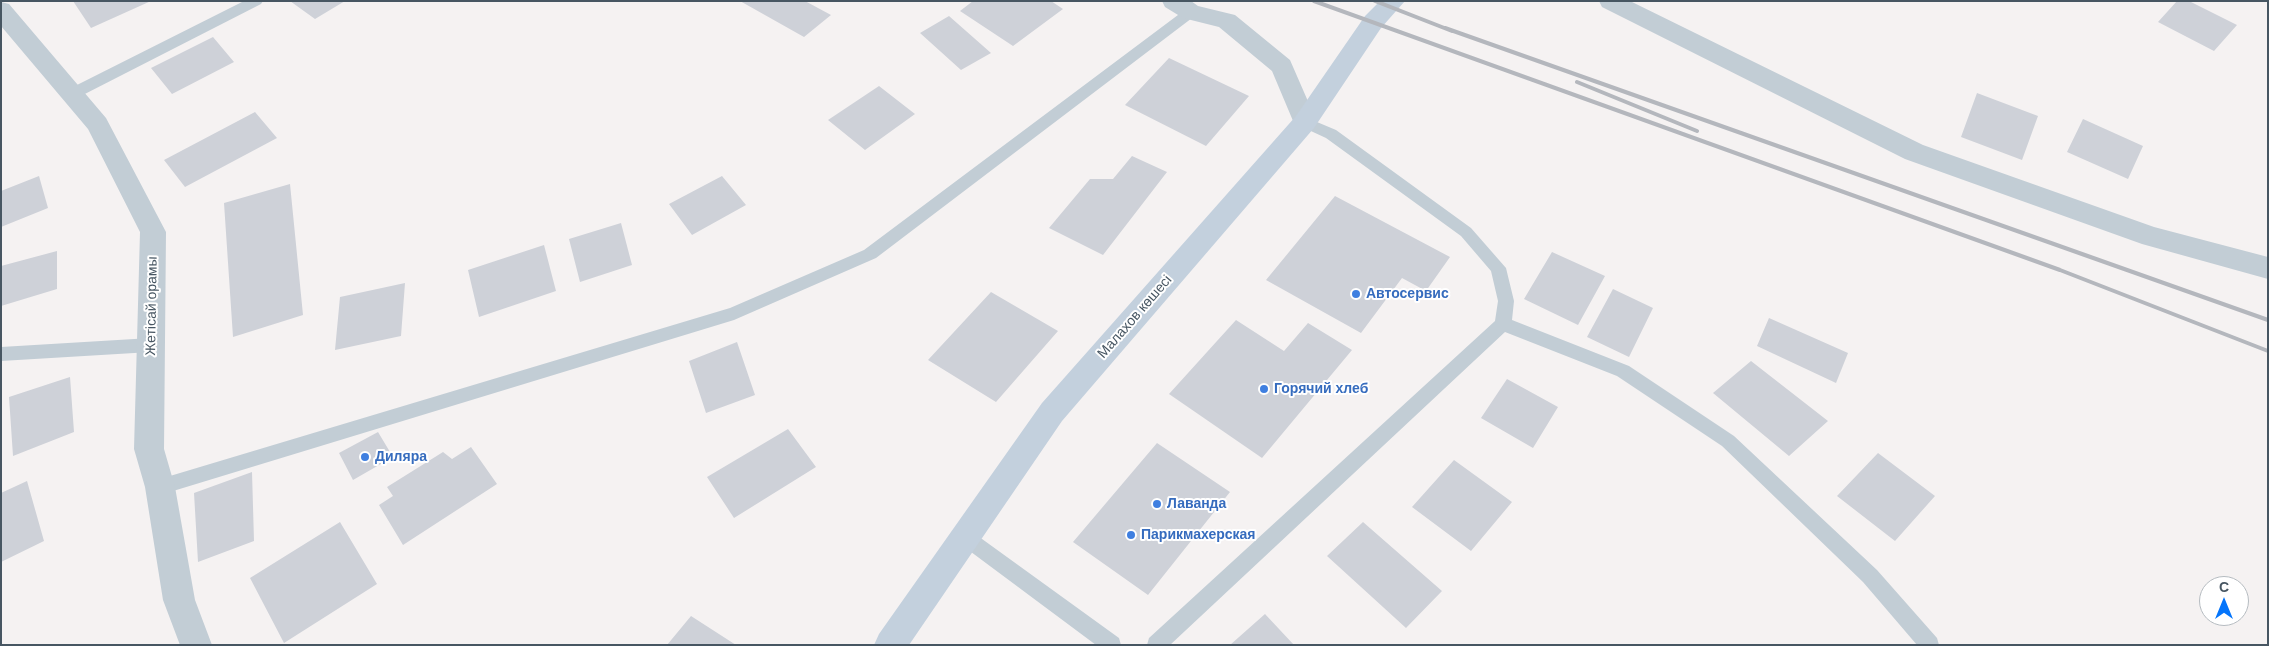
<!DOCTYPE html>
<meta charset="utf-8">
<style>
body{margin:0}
#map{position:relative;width:2269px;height:646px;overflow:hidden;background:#f5f2f2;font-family:Arial,sans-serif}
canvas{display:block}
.frame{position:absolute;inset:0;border:2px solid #475662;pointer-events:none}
.north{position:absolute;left:2199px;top:576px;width:50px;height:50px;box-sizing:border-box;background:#fff;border:1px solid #b5bbc0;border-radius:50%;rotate:0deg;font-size:14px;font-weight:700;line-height:20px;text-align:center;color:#475662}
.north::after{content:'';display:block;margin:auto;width:18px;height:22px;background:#0575fb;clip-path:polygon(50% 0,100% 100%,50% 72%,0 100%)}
</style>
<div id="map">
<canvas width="2269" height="646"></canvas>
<div class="frame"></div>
<div class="north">С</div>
</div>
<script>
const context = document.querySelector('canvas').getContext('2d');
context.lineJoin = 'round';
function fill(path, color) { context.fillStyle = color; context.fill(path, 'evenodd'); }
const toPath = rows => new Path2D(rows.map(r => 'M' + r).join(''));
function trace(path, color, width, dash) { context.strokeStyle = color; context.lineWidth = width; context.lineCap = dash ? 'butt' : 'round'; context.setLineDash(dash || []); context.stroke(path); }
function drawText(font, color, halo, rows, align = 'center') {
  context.font = font + ' Arial,sans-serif'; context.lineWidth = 4; context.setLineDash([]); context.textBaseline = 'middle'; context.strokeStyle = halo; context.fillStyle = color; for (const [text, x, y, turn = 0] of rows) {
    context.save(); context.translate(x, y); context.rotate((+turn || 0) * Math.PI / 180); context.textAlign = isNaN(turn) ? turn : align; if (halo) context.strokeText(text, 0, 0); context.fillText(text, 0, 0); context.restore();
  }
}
fill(toPath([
 [73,1,151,1,91,28],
 [290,1,345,1,315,19],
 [740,1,805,1,831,15,804,37],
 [973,1,1051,1,1063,9,1013,46,960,11],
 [2177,1,2189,1,2237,25,2214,51,2158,22],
 [949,16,991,53,961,70,920,33],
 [213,37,234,62,172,94,151,68],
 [1169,58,1249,96,1206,146,1125,105],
 [879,86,915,114,865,150,828,120],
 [1977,93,2038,116,2022,160,1961,137],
 [255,112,277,138,185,187,164,160],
 [2083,119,2143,146,2128,179,2067,152],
 [1132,156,1167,172,1103,255,1049,228,1090,179,1113,179],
 [39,176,48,208,1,227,1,191],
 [722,176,746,205,692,235,669,204],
 [290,184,303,315,233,337,224,203],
 [1335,196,1450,257,1426,291,1402,278,1361,333,1266,280],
 [621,223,632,265,580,282,569,239],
 [544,245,556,291,479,317,468,270],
 [57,251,57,289,1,306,1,266],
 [1552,252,1605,276,1578,325,1524,299],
 [405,283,401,336,335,350,340,297],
 [1613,289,1653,308,1629,357,1587,337],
 [991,292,1058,331,996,402,928,360],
 [1769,318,1848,353,1836,383,1757,346],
 [1236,320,1284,351,1308,323,1352,350,1262,458,1169,394],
 [737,342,755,395,706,413,689,361],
 [1751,361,1828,421,1789,456,1713,393],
 [70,377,74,432,13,456,9,397],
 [1507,379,1558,407,1533,448,1481,418],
 [788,429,816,467,734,518,707,477],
 [378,432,393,457,353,480,339,453],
 [1157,443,1230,492,1148,595,1073,542],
 [471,447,497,484,403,545,379,505,393,496,387,487,443,452,452,459],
 [1878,453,1935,496,1895,541,1837,496],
 [1454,460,1512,502,1471,551,1412,507],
 [252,472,254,541,198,562,194,493],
 [27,481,44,541,1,562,1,493],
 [340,522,377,584,284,643,250,578],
 [1363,522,1442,591,1406,628,1327,556],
 [1265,614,1294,645,1230,645],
 [691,616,736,645,667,645]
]), '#ced1d8');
fill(toPath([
 [244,1,263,1,261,4,77,98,72,99,67,98,65,94,67,90,244,1],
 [1191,7,1196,9,1198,12,1196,15,876,258,734,320,160,495,154,493,151,487,154,481,160,479,730,308,864,250,1186,9,1191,7],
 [1305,117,1336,130,1471,228,1506,268,1514,301,1512,320,1629,366,1734,436,1877,570,1937,638,1939,645,1917,645,1863,582,1722,446,1617,376,1505,332,1170,645,1147,645,1149,638,1495,321,1498,301,1491,271,1461,236,1326,138,1300,126,1298,122,1300,118,1305,117],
 [151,338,157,340,159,345,157,350,151,352,1,361,1,347,151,338],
 [965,529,971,531,1119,638,1121,645,1096,645,959,543,956,537,959,531,965,529]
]), '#c2cdd5');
fill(toPath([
 [1162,1,1191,1,1198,6,1235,15,1290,60,1317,122,1314,128,1305,131,1296,128,1272,71,1219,27,1183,18,1165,7,1162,1],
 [1599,1,1630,1,1923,145,2154,227,2268,257,2268,279,2142,244,1905,159,1602,7,1599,1],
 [1,2,9,4,106,118,166,232,164,449,175,487,195,600,212,645,180,645,163,600,145,487,134,449,140,232,88,129,1,26,1,2]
]), '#c2cdd5');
fill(toPath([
 [1380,1,1405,1,1381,28,1314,128,1062,421,909,645,874,645,879,634,1042,403,1296,116,1365,16,1380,1]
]), '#c3d0dd');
trace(toPath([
 [1314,1,2060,270,2268,351],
 [1375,1,1452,31],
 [1445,28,2268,320],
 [1577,82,1697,131]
]), '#b4b7bd', 4);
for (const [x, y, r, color] of [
 [1356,294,5,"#3f7fe0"],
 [1264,389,5,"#3f7fe0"],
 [365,457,5,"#3f7fe0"],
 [1157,504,5,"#3f7fe0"],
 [1131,535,5,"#3f7fe0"]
]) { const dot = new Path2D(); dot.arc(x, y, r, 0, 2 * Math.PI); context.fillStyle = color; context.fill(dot); trace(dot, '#fff', 2); }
drawText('bold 14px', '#366cbe', '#fff', [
 ["Автосервис",1366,294],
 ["Горячий хлеб",1274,389],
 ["Диляра",375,457],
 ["Лаванда",1167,504],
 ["Парикмахерская",1141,535]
], 'left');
drawText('14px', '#475662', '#fff', [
 ["Жетісай орамы",152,306,-89],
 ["Малахов көшесі",1135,317,-49]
]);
</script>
